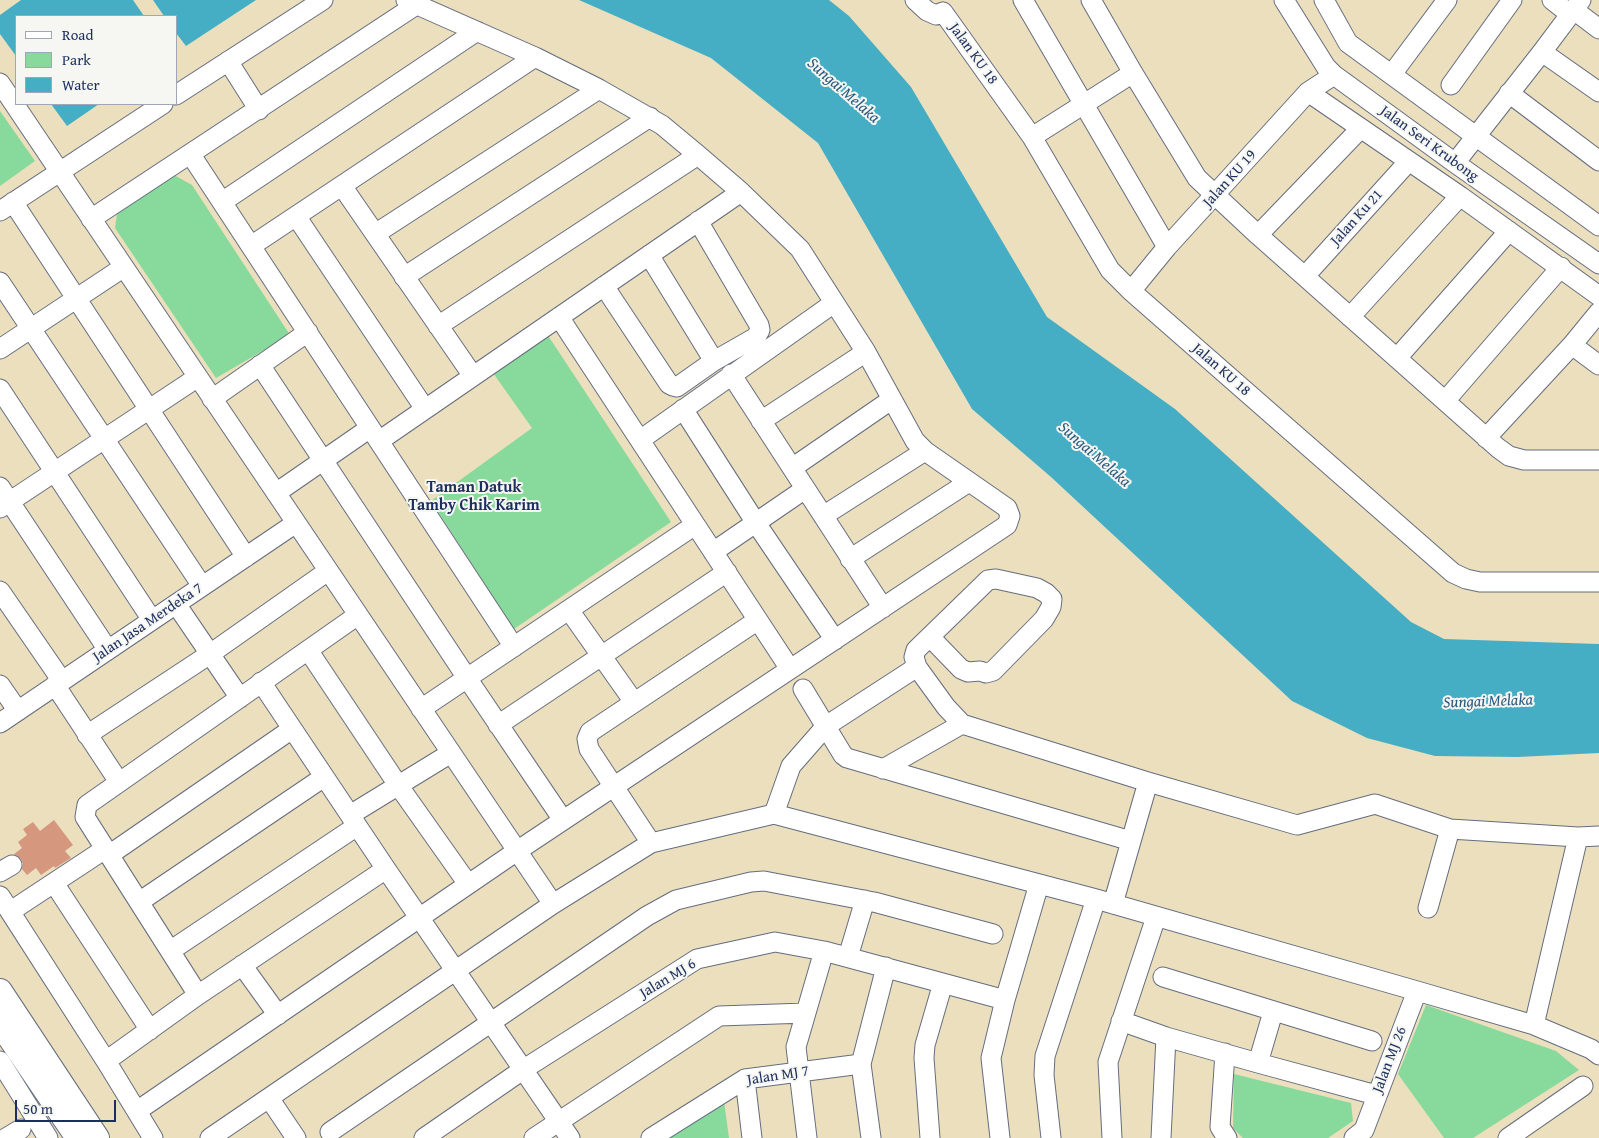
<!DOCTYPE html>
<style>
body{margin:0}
#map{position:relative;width:1599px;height:1138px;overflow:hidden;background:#ecdfbd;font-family:"Gentium Book Plus",serif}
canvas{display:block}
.legend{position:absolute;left:15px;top:15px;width:162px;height:90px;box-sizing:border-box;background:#f6f6f2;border:1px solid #9ea6b7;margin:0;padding:6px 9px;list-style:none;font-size:15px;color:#1b2f5e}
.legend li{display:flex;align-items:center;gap:10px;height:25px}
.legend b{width:25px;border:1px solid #9ea6b7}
.scale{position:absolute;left:15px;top:1100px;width:101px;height:22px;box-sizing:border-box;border:2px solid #1b2f5e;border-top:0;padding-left:6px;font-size:15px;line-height:18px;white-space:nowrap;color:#1b2f5e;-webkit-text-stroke:4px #f6f6f2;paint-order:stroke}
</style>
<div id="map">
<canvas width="1599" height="1138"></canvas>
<ul class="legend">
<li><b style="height:6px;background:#fff"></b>Road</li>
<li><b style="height:14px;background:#87da9b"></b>Park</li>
<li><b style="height:14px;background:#45aec4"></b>Water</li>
</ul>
<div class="scale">50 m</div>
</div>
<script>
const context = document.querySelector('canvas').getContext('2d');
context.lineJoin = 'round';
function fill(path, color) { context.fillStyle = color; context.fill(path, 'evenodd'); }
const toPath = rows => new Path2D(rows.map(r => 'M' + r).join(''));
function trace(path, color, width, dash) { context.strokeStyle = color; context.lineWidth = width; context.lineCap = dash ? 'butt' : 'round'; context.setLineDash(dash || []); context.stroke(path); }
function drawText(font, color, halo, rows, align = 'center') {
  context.font = font + ' "Gentium Book Plus",serif'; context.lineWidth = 4; context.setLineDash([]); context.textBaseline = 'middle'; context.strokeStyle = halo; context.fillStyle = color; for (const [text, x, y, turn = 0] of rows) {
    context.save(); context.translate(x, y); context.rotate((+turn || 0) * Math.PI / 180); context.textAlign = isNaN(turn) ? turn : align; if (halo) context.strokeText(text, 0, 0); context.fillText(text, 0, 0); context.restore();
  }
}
fill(toPath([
 [0,111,35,161,0,186],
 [174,175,192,185,290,335,216,378,115,228,117,214],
 [547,334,671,522,514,629,431,501,532,428,491,370],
 [1426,1005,1556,1051,1579,1070,1473,1138,1444,1138,1398,1074],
 [1234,1074,1351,1103,1353,1121,1328,1138,1243,1138,1233,1128],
 [724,1101,729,1138,667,1138]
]), '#87da9b');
fill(toPath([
 [21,0,133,0,144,16,16,16,16,56,0,34,0,15],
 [153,0,256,0,186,46,176,33,176,16,164,16],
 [579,0,829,0,849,16,911,87,1047,317,1175,409,1411,622,1444,639,1599,644,1599,753,1518,757,1435,756,1367,738,1292,701,1051,477,972,409,818,143,711,58],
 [51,104,99,104,67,126]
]), '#45aec4');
fill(toPath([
 [54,820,73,845,65,851,71,858,55,868,54,866,41,875,36,868,27,875,22,869,23,864,21,859,14,854,22,848,18,842,27,835,23,829,33,822,40,831]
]), '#d5977d');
const minor = toPath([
 [915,0,927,11,936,15,943,12],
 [1023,0,1167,247],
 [1091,0,1133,73,1197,178,1258,235,1445,401,1498,448,1509,456,1524,460,1599,460],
 [1284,0,1326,67,1334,75,1455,163,1599,264],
 [1324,0,1348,43,1599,226],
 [1552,0,1570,14],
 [1574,10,1599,29],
 [943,12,1032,137,1110,270,1131,291,1453,573,1466,579,1480,582,1599,582],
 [1542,52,1599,92],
 [228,61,259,110],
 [1392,74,1447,0],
 [0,83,553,904],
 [1451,85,1512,0],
 [1308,92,1460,196,1599,296],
 [1509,93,1599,161],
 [176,95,323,0],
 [1032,137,1133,73],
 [191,155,514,647],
 [1455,163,1542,52,1581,0],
 [342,186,473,376],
 [13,202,246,557],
 [222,202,477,31],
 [0,211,163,104],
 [296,216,425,409],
 [91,219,416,5],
 [375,234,599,89],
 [1258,235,1361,128],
 [251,246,535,57],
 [649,255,714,361],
 [1305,276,1409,161],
 [404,277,650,117],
 [0,282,202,586],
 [604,286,669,384,673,386,677,387,714,361,756,337,760,330,759,325,698,221],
 [1131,291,1167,247,1308,92,1334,75],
 [559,317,790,669],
 [1350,317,1460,196],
 [438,326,698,155],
 [1572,345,1599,365],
 [0,349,124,267],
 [1397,358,1509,231],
 [260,365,467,678,563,820],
 [731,374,883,608],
 [0,389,152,620],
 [212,399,308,332],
 [1445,401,1561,267],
 [683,409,756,523,835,640],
 [761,421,866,352],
 [1486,438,1572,345,1599,312],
 [640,440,834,303],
 [379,441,741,192],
 [792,468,891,400],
 [0,487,108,650],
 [276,493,370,428],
 [0,508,198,377],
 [823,516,925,451],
 [713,552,805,489],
 [850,559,969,482],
 [0,591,62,681],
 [176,604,240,698],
 [569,610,634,702],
 [930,637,961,669,968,672,980,671,986,673,993,671,1044,619,1051,607,1052,599,1046,593,1037,588,996,579,988,580,916,650,914,657,917,667,946,707,962,724,1148,782,1297,825,1375,804,1450,829,1578,837,1599,836],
 [308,650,398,785,468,884],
 [261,682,386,869,570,1138],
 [0,685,18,711],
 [55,685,119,782],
 [803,689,843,755,847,758,1131,841],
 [421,709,695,525],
 [0,723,296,523],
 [498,725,727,572],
 [87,735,210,654,328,571],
 [883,769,962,724],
 [774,814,791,766,826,726,917,667],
 [350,815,451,753],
 [651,843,589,749,587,739,590,732,758,620],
 [109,855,292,729],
 [0,872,12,865],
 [54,883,150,1030],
 [0,896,106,1061,153,1138],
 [139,902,324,777],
 [1113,904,1148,782],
 [1428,908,1450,829],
 [11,911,105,849],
 [170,951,357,826],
 [848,957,865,900],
 [242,965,278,1015],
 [1163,977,1372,1041],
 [198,995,85,817,87,805,358,615],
 [1121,1021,1166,1037,1258,1063,1376,1095],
 [1534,1025,1578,837],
 [1225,1053,1220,1127,1227,1138],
 [0,1061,48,1138],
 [106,1061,198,995,386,869],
 [1258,1063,1273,1012],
 [745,1079,752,1138],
 [269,1098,296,1138],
 [137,1111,517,851,1007,525,1010,516,1007,508,925,451,915,441,866,352,800,249,741,192,698,155,662,125,599,89,535,57,406,0],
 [330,1132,647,916,676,900,751,882,764,881,874,902,993,934],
 [6,1138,21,1129],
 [210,1138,553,904,651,843,774,814,1096,899,1417,991,1534,1025,1591,1049,1599,1055],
 [424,1138,524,1069,697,959,775,942,824,951,1005,1000],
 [534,1138,719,1016,806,1013],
 [651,1138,745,1079,861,1064],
 [807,1138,796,1047,824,951],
 [871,1138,861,1064,886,967],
 [930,1138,924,1058,925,1045,943,983],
 [1000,1138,991,1058,1005,1000,1039,884],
 [1051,1138,1044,1075,1045,1056,1096,899],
 [1112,1138,1108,1062,1156,917],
 [1161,1138,1166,1037],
 [1354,1138,1364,1130,1417,991],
 [1508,1138,1583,1086]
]);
const major = toPath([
 [0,991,97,1138],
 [0,1023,78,1138]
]);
trace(minor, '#646d7f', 21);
trace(major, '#646d7f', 26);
trace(minor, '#fff', 19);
trace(major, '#fff', 24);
drawText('15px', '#1b2f5e', '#f6f6f2', [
 ["Jalan KU 18",973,54,54],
 ["Jalan Seri Krubong",1429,144,36],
 ["Jalan KU 19",1230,179,-48],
 ["Jalan Ku 21",1357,218,-48],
 ["Jalan KU 18",1221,370,41],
 ["Jalan Jasa Merdeka 7",148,623,-34],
 ["Jalan MJ 6",668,979,-31],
 ["Jalan MJ 26",1390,1060,-69],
 ["Jalan MJ 7",778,1076,-9]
]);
drawText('italic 16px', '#2a5b82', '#f6f6f2', [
 ["Sungai Melaka",843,91,41],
 ["Sungai Melaka",1094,455,41],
 ["Sungai Melaka",1488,702,-2]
]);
drawText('bold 16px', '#1b2f5e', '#f6f6f2', [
 ["Taman Datuk",474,488],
 ["Tamby Chik Karim",474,506]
]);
</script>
